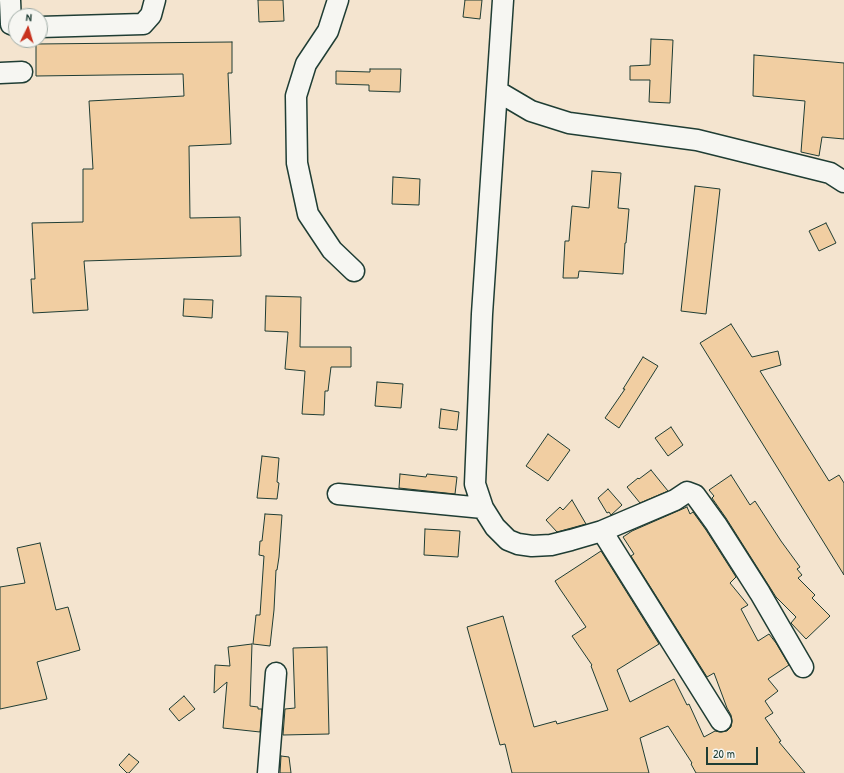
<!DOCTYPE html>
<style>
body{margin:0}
#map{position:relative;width:844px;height:773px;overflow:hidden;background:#f5eee2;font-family:"Patrick Hand",sans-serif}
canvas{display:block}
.north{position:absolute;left:8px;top:8px;width:40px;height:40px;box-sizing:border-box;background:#f6f6f2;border:1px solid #a0aca6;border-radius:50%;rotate:5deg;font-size:11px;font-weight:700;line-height:16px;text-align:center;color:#1f3d34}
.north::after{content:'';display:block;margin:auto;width:14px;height:18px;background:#c8321e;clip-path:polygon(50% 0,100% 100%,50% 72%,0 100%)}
.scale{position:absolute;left:706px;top:747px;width:52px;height:18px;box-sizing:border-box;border:2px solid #1f3d34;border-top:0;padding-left:5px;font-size:12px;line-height:14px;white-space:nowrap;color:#1f3d34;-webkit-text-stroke:3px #f6f6f2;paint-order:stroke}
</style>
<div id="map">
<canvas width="844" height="773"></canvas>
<div class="north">N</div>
<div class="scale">20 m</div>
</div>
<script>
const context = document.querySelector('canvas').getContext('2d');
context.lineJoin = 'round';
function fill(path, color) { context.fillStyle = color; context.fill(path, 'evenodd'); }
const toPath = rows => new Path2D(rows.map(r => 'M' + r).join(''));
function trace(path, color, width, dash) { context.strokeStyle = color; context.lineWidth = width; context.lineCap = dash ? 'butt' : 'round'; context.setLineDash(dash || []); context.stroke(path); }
fill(toPath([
 [0,0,844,0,844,773,0,773],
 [16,16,40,16,40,40,16,40]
]), '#f4e4cf');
const building = toPath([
 [258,0,283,0,284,21,259,22,258,0],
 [465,0,482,0,480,19,463,17,465,0],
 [651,39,673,40,670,103,649,102,650,80,630,80,630,66,650,65,651,39],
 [232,42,232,73,228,73,231,144,189,146,190,218,240,217,241,256,84,261,88,310,33,313,31,279,35,279,32,223,83,222,83,169,93,169,89,101,184,96,183,74,36,76,36,44,232,42],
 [754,55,844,63,844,139,822,137,819,156,801,152,805,101,753,96,754,55],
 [370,69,401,69,400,92,369,91,369,85,336,84,336,71,370,72,370,69],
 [592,171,621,173,618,208,629,209,626,243,625,243,623,274,579,271,578,278,563,278,565,241,569,241,572,206,589,208,592,171],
 [393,177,420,179,419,205,392,204,393,177],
 [695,186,720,189,706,314,681,311,695,186],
 [826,223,836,243,819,251,809,231,826,223],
 [266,296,301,297,300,347,351,347,351,367,331,367,328,391,325,391,324,415,302,414,305,371,285,369,288,332,265,331,266,296],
 [184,299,213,300,212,318,183,316,184,299],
 [731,324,752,357,778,351,781,365,760,371,829,481,839,475,844,483,844,575,700,343,731,324],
 [643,357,658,366,619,428,605,418,625,389,623,389,643,357],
 [377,382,403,384,401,408,375,406,377,382],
 [441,409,459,412,457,430,439,428,441,409],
 [671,427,683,445,668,456,655,438,671,427],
 [548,434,570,450,548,481,526,466,548,434],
 [262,456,279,458,277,482,279,483,277,499,257,498,262,456],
 [651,470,668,491,640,503,627,487,638,478,639,479,651,470],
 [400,474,426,477,427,474,457,477,455,494,399,488,400,474],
 [731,475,750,505,755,501,781,541,800,567,797,569,802,575,798,578,815,595,812,598,830,616,806,639,791,623,796,617,776,597,726,518,712,498,714,496,709,490,731,475],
 [608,489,622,505,611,515,609,512,607,513,598,498,608,489],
 [572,500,586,524,557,532,546,520,560,507,563,510,572,500],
 [687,507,690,514,693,512,706,530,736,577,730,583,748,605,741,609,758,641,769,634,776,643,789,665,768,679,778,691,765,701,773,713,765,718,781,741,779,742,805,773,696,773,691,764,692,763,668,726,640,738,649,773,512,773,505,744,500,745,467,627,503,616,534,727,556,721,557,724,608,710,591,666,592,665,572,636,586,627,560,589,555,581,601,551,659,644,617,670,630,702,674,679,687,705,689,704,704,737,715,731,721,732,727,731,731,727,732,721,731,715,727,708,714,673,707,677,631,556,634,554,623,537,632,531,687,507],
 [265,514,282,515,279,557,277,570,276,570,274,610,270,646,253,644,256,615,260,615,264,556,259,555,260,541,262,541,265,514],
 [425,529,460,531,458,557,424,555,425,529],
 [40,543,56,610,68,607,80,650,37,662,47,699,0,709,0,587,25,583,17,548,40,543],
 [252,644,250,706,258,707,258,709,262,709,260,732,223,728,227,682,214,693,215,665,230,666,228,647,252,644],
 [327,647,329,734,283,735,285,709,295,708,293,648,327,647],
 [184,696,195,709,179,721,169,709,184,696],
 [129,754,139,762,129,773,127,773,119,765,129,754],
 [281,756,289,757,291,773,280,773,281,756]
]);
fill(building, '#f1cea2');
trace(building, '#1f3d34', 1);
const minor = toPath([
 [10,0,11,24,16,26],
 [338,0,328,31,306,64,296,96,297,163,308,214,332,250,354,271],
 [503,0,482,314,475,484,483,508,495,527,508,540,518,544,532,546,551,545,571,540,602,531,675,500,687,492,695,495,716,524,760,593,803,667],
 [40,27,143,24,151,15,155,0],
 [0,73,22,72],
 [497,91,531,111,569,123,697,140,830,173,844,182],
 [338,494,483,508],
 [602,531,721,721],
 [268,773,276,673]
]);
trace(minor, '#1f3d34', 23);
trace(minor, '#f6f6f2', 20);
</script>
